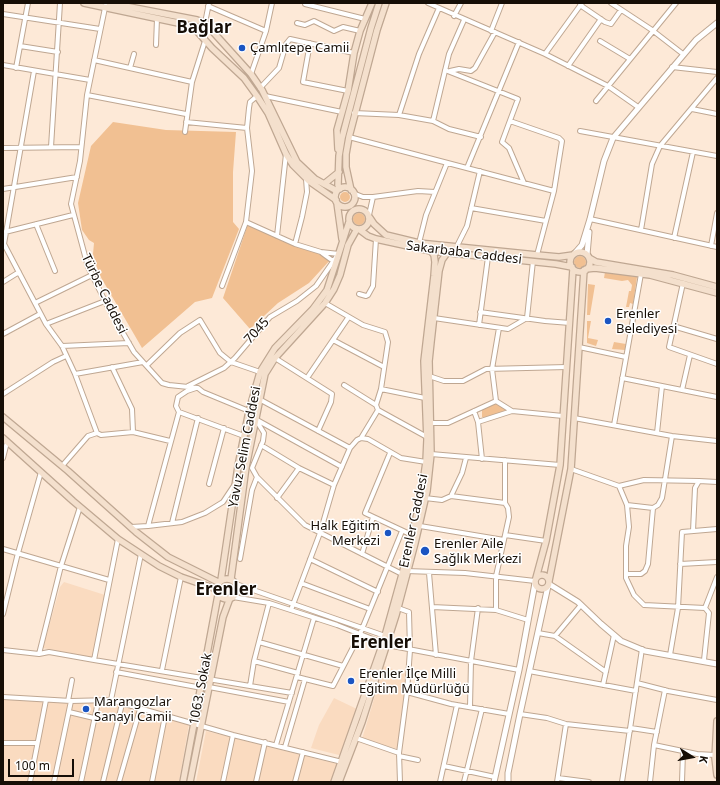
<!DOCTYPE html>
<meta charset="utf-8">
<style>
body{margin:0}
#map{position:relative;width:720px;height:785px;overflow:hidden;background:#fde9d7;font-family:"Noto Sans",sans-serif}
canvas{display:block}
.frame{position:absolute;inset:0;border:4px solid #160e06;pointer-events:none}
.north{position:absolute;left:672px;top:737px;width:40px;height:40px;-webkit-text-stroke:3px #fff;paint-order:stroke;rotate:101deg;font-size:11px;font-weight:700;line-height:16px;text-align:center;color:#160e06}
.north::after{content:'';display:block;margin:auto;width:14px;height:18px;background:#160e06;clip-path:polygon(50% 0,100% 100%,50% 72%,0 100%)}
.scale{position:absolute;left:8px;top:759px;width:66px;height:18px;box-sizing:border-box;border:2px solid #160e06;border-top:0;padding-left:5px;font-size:12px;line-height:14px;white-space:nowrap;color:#160e06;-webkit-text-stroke:3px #fff;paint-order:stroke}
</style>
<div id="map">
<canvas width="720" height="785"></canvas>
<div class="frame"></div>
<div class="north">K</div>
<div class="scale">100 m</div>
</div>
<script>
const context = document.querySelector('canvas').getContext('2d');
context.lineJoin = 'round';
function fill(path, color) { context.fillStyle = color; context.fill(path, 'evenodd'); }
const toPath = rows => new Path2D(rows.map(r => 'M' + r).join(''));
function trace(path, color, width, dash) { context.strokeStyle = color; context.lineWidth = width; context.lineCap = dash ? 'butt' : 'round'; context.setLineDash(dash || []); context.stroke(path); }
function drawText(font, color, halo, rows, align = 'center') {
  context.font = font + ' "Noto Sans",sans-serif'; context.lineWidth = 3; context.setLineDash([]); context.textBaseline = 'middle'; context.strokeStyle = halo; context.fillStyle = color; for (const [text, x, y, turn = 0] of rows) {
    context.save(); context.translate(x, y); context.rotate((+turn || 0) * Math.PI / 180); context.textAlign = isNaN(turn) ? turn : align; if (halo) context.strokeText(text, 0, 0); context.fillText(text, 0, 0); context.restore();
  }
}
fill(toPath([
 [64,582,105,595,92,659,43,648,60,587],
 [384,666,407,674,401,750,362,739],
 [3,697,109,701,189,724,179,782,3,782],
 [334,698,359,710,343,754,339,755,311,748,319,725],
 [206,731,341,765,334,782,196,782]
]), '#fadbc0');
fill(toPath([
 [113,122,166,130,236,132,233,172,233,222,239,229,212,298,195,302,142,348,99,274,93,254,94,243,89,240,82,230,78,203,91,146],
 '340 197a5 5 0 1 1 10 0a5 5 0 1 1-10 0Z',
 '353 219a6 6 0 1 1 12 0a6 6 0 1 1-12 0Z',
 [248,224,331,259,309,283,278,303,250,329,223,298],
 '574 262a6 6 0 1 1 12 0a6 6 0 1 1-12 0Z',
 [605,272,637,277,633,304,630,303,629,307,626,307,629,291,631,291,632,285,628,280,622,281,604,278],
 [588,284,595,285,590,315,587,315],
 [587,321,591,321,588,338,598,340,596,346,587,343],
 [614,342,626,344,625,350,612,349],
 [495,403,507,410,486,418,482,417,482,409]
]), '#f1c092');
const minor = toPath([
 [106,3,87,95,80,161,71,204,88,267,108,307,134,352,162,383,169,385,198,388,203,392,249,411],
 [428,3,545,54,608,86,638,107],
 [611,3,652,30,683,54],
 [305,4,365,19],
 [580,5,605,22,611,24,621,10],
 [208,6,266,31],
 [3,14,100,29],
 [454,16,461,3],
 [297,23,305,25,314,21,334,31,343,27,360,31],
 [491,31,502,3],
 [600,41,630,59],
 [310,43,303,82,348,91],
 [156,45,157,18],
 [20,46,58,52],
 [545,54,582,3],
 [94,60,192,82],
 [3,65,90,80],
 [568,66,601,19],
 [672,67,717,72],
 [16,68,28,3],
 [130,68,134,54],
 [445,70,518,99,502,142,509,148,524,183],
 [34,71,4,244,46,324,62,346,75,374,97,433,101,435,133,432,170,441],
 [450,71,459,69,471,71,475,68,495,32],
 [251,74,266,31,272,3],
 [260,88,279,68,286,44,290,39,354,53],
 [87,95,186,114],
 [265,96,342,112],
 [596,101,676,3],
 [692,109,717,114],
 [354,113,399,115,433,121,449,54,464,20],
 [399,115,419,54,439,8],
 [433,121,449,129,481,137],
 [510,121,559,138,562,141,554,191,537,255],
 [186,122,247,128],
 [580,131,717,156],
 [185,132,192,82,205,41,205,23,209,3],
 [349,137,554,191],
 [51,147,60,3],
 [3,148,81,147],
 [467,168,519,42],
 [3,189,77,177],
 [353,193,363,197,373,197,418,191,435,192],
 [471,208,546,221],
 [369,215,373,197],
 [590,219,717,247],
 [246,222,295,244,321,252,339,254],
 [36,224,55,271],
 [641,230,652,164,660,146,717,78],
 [5,232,73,215],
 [277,236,286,154],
 [674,238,693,152],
 [419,243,426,215,447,163],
 [295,244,302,217,307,192,306,179],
 [711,246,717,213],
 [456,248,467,226,480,171],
 [322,253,333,261],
 [3,282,19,272],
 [683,283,669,347,717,364],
 [222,286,246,222,252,171,247,128,249,108,250,102,257,96],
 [359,294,366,296,368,295,373,286,376,239],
 [35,303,92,275],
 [325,303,363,325,385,332,388,342,381,389,376,405,378,410,361,438],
 [480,312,545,321,570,323],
 [434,318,508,329,527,318],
 [527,318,533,261],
 [46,324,105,301],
 [479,325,488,257],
 [673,326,717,339],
 [3,334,40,314],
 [333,340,384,367],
 [62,346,129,343],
 [579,347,626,357],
 [275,358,332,394,331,402,318,431],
 [147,365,180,333,200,320,220,353,231,362,260,372],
 [112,367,132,409,133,432],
 [75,374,143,362],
 [429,376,444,381,463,381,486,369,567,367],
 [307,378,348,318],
 [622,378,717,397],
 [344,385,376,405],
 [188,386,224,368,235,358,270,317,297,301,316,286,337,256],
 [196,388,187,391,178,397,176,406,179,412,148,526,182,522,205,513,223,502,235,484],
 [381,389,425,398],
 [682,390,690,355],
 [3,394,53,362,66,356],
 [259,399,350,448],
 [496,401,492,369,499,328],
 [378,410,427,437],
 [474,411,478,422,482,459],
 [179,412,244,436],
 [574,418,672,436,717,441],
 [256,420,264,433,263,441,252,468,257,477,305,525,402,574],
 [257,420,342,467],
 [478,422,512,411,563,416],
 [431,423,448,423,496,401,512,411],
 [614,425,641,274],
 [657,433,662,386],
 [261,445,299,468,334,485],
 [390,453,365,513,412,535],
 [431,454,560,465],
 [3,458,7,442],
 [62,466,88,436,97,433],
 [571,469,619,486,627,505,629,527,626,546,626,578,634,595,644,605,705,608,717,577],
 [209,484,224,428],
 [619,486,644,480,699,481],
 [451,496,505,503,508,508,509,517,496,576,496,610],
 [277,498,299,468],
 [425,498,442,500,451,496,462,473,466,458],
 [505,503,505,460],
 [627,505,653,508,658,505,662,498,672,436],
 [172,523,198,418],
 [420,526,504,540],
 [131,527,148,526],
 [693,531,695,488,699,481,717,482],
 [505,535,546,541],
 [118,539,94,660,292,693],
 [3,549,109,580],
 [362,554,373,517],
 [240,559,252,490,257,477],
 [310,559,378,592],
 [680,564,717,562],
 [406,571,465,573,535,581],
 [429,573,436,655],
 [626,574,641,574,645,571,648,564,653,508],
 [301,583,370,609],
 [236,584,385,636],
 [233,597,269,603,337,625,383,643],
 [432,607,496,610,528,620],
 [398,608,409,612,410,650,407,692,399,753,400,782],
 [291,610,320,533,334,485,350,448,357,440,361,438,368,439,401,458,426,462],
 [3,614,18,553,41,472],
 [538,633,555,636,606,672],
 [555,636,581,605],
 [259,642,343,666],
 [387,645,519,670],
 [3,650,39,654,49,652,94,660],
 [39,654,61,566,80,507],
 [670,655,678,608,682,532,717,529],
 [704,660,709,613,705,608],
 [254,661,298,673],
 [162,670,181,577],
 [529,671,636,691],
 [116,672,202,688],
 [297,677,333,686,360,634,402,531],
 [637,683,668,691,717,700],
 [603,685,614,635],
 [250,686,254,661,269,603],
 [209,687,289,702],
 [407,692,451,704,509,714],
 [3,697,71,701,111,700,233,735,342,762],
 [111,700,141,554],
 [68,701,72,680],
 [470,707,471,661,478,608],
 [69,712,94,718],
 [520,714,547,718,566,724,630,731],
 [631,728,657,732],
 [356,738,399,753],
 [3,743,37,743],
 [276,745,314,618],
 [654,745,697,754,715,755],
 [285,747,305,679],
 [399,756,418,760],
 [444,766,495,777],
 [558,778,589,782],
 [30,782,46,700],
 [54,782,71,701],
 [81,782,98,702],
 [103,782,122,704],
 [119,782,140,709],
 [152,782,165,716],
 [223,782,233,735],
 [256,782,265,742],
 [295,782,303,752],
 [440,782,457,705],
 [464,782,482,709],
 [557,782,566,724],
 [622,782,642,649],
 [650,782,654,745,665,690],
 [682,782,683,752]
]);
const tertiary = toPath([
 [575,253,582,245,590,219,604,161,613,138,696,40,717,23],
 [587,255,589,232],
 [549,584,578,602,601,624,621,641,645,651,717,664],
 [494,782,519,670,535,583],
 [508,782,508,773,520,714,548,586]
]);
const secondary = toPath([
 [84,3,183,24,196,30,212,48,244,78,257,96,268,113,286,154,293,165,309,181,336,200],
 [109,3,197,20,205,23,251,74,262,90,297,162,315,179,337,191],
 [338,149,337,130,348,91,354,53,360,31,372,3],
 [324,184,339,172],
 '335 197a10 10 0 1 1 20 0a10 10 0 1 1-20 0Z',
 [340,189,338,185,339,156,342,138,371,28,379,3],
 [351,190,346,167,346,154,349,137,377,30,386,3],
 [337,203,342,239],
 '349 219a10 10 0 1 1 20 0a10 10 0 1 1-20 0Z',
 [370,218,374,224,386,235,419,243,537,255,559,257,573,255],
 [360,230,368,236,376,239,431,251,556,264,572,267],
 '570 262a10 10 0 1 1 20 0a10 10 0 1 1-20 0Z',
 [589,258,596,262,673,275,717,287],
 [586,269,595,268,650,275,717,293],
 [3,417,68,471,136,532,168,557,218,582],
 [3,438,73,501,118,539,159,566,181,577,216,589],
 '535 582a7 7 0 1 1 14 0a7 7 0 1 1-14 0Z',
 [536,578,546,541,560,465,573,269],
 '217 589a10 10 0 1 1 20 0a10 10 0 1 1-20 0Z',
 [231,579,246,467,265,374,275,358,325,303,334,289,340,275,348,245,357,229],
 [221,580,238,466,249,411,260,372,275,348,313,309,327,290,349,222],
 [549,581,571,469,584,270],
 [717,721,715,758,717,775],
 [183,782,218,595],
 [190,782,223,617,230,598],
 [334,782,383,643,411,542,422,490,426,462,427,440,424,361,434,276,435,262,434,255,431,251],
 [339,782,362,722,396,615,415,543,427,491,431,454,429,361,431,342,439,271,442,260,447,253]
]);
trace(minor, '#bfa792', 6);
trace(tertiary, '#bfa792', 7);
trace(secondary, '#bfa792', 8);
trace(minor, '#fff', 4);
trace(tertiary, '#fff', 5);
trace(secondary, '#f4e0cd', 5.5);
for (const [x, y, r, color] of [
 [242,48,4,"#1b55c2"],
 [608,321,4,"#1b55c2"],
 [388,533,4,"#1b55c2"],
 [425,551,5,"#1b55c2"],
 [351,681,4,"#1b55c2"],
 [86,709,4,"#1b55c2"]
]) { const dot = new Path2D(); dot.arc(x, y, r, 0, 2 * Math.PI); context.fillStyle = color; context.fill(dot); trace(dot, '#fff', 1.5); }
drawText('13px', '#160e06', '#fff', [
 ["Çamlıtepe Camii",250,48],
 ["Erenler",616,314],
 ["Belediyesi",616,329],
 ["Halk Eğitim",380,526,"right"],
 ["Merkezi",380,541,"right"],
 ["Erenler Aile",434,544],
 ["Sağlık Merkezi",434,559],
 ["Erenler İlçe Milli",359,674],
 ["Eğitim Müdürlüğü",359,689],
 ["Marangozlar",94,702],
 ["Sanayi Camii",94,717]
], 'left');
drawText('13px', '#160e06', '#fff', [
 ["Sakarbaba Caddesi",464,253,7],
 ["Türbe Caddesi",104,294,64],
 ["7045",257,331,-48],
 ["Yavuz Selim Caddesi",245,447,-79],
 ["Erenler Caddesi",414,521,-78],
 ["1063. Sokak",201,689,-79]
]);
drawText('bold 17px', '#160e06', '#fff', [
 ["Bağlar",204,28],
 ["Erenler",226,590],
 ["Erenler",381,643]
]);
</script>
